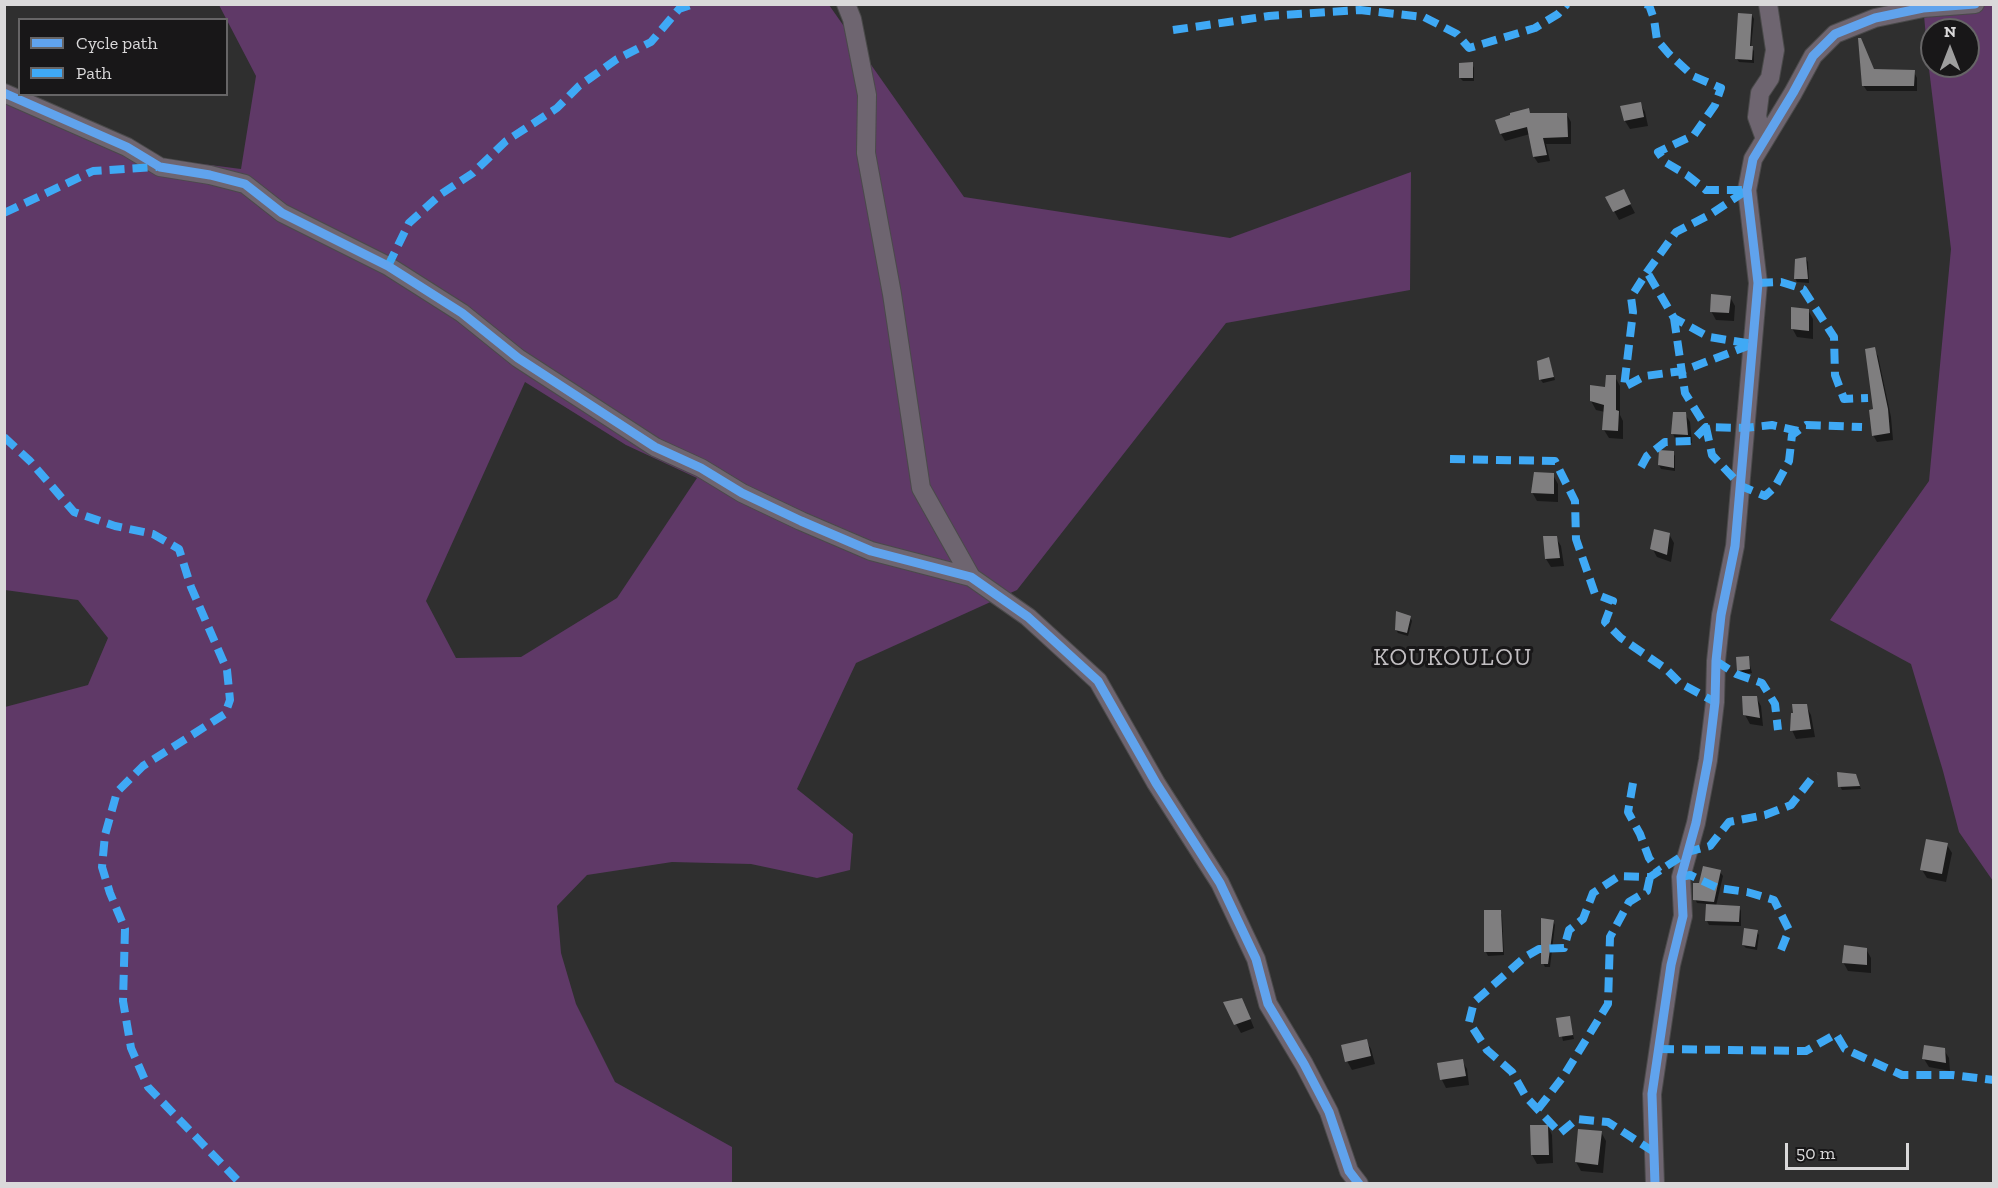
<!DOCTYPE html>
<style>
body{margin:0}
#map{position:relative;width:1998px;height:1188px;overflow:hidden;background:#2f2f2f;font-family:"Zilla Slab",serif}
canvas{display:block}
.frame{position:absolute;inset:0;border:6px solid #dad9da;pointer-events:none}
.legend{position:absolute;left:18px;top:18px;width:210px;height:78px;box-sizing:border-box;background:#181718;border:2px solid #666566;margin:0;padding:8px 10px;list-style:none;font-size:18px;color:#dad9da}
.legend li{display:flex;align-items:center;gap:12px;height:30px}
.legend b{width:30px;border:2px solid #666566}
.north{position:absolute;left:1920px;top:18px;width:60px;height:60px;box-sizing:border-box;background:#181718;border:2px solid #666566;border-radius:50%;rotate:0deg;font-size:16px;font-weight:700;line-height:24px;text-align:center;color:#dad9da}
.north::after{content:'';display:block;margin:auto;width:21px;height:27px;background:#9e9e9e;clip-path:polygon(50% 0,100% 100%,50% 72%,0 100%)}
.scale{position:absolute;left:1785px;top:1143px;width:124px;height:27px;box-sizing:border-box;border:3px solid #dad9da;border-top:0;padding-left:8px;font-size:18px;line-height:21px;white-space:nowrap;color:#dad9da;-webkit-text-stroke:4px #181718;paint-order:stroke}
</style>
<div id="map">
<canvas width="1998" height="1188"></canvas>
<div class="frame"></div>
<ul class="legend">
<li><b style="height:8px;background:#60a3ed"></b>Cycle path</li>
<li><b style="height:8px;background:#3fa9f5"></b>Path</li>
</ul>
<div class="north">N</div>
<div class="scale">50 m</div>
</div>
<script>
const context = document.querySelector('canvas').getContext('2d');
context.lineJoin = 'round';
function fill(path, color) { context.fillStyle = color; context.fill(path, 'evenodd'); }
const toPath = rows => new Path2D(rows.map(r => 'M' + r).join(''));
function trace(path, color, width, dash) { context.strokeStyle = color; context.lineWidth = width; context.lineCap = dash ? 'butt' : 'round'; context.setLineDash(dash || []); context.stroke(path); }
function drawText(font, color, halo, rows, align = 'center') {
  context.font = font + ' "Zilla Slab",serif'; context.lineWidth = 6; context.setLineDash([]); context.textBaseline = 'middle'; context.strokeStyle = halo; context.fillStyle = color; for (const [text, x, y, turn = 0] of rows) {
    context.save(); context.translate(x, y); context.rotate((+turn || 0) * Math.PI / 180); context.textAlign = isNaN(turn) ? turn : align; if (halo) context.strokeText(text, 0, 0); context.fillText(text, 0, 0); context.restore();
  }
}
fill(toPath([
 [219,5,829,5,964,197,1230,238,1411,172,1410,290,1226,323,1017,590,856,663,797,789,853,834,850,870,817,878,751,864,672,862,587,875,557,906,561,953,576,1004,615,1082,732,1147,732,1183,5,1183,5,707,88,685,108,638,78,600,5,590,4,88,140,156,241,169,256,76],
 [525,382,626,445,697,478,617,598,521,657,456,658,426,601],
 [1923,5,1993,5,1993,881,1959,832,1943,771,1911,664,1830,620,1929,481,1951,249,1929,69],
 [1932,30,1968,30,1968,66,1932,66]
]), '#5f3967');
fill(toPath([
 [1752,15,1754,19,1751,47,1754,51,1754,63,1739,62,1737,59],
 [1472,64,1474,68,1474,81,1463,81,1460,78],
 [1874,71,1914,72,1917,78,1917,91,1867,91,1863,85],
 [1640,103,1645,112,1648,126,1630,129,1625,121,1622,107],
 [1528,110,1531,115,1567,115,1571,122,1571,144,1546,144,1550,161,1538,163,1534,157,1530,134,1505,141,1501,134],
 [1607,198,1628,200,1635,213,1619,220],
 [1806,259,1808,262,1809,283,1797,282,1795,278],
 [1730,297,1735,306,1734,321,1716,320,1711,311],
 [1808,310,1813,319,1813,339,1797,337,1792,328],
 [1874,349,1878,356,1891,417,1893,440,1877,442,1873,435],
 [1549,359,1555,380,1543,383,1540,379],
 [1615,377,1620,386,1620,415,1623,421,1623,439,1609,438,1604,430,1605,412,1596,410,1591,401,1606,388],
 [1685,414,1690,422,1692,443,1677,442,1673,434],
 [1673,453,1675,456,1675,471,1661,469,1659,465],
 [1553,475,1558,484,1558,502,1537,501,1532,492],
 [1669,534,1674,543,1671,562,1657,557,1652,548],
 [1556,538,1561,546,1564,566,1551,567,1546,559],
 [1410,617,1412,621,1408,636,1398,633,1396,630],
 [1748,658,1752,673,1741,674,1739,671],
 [1756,697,1761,706,1763,726,1750,724,1745,715],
 [1806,706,1811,715,1815,737,1796,739,1792,730],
 [1857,779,1861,789,1842,790,1840,786],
 [1947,845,1952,853,1946,882,1927,878,1922,870],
 [1720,872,1723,876,1716,906,1739,907,1741,911,1741,926,1709,925,1707,921,1707,904,1697,903,1695,899,1700,885],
 [1485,911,1500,911,1502,915,1504,955,1488,956,1486,952],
 [1553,921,1555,925,1550,967,1545,967,1543,963],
 [1757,932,1759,935,1757,950,1746,948,1743,945],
 [1866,949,1871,958,1871,973,1848,971,1843,962],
 [1246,1008,1254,1028,1241,1033,1236,1024],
 [1569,1018,1574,1039,1563,1041,1558,1019],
 [1366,1041,1371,1049,1375,1064,1352,1070,1347,1061],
 [1944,1050,1949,1058,1950,1071,1929,1067,1924,1059],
 [1462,1061,1467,1069,1469,1085,1446,1088,1442,1080,1439,1065],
 [1548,1126,1552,1135,1553,1163,1537,1164,1532,1155,1531,1127],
 [1601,1132,1606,1141,1603,1173,1581,1171,1576,1162]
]), '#0007');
fill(toPath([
 [1738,13,1752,14,1750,46,1753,46,1752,60,1735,59],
 [1858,38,1861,38,1874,69,1915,70,1914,86,1862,86],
 [1473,62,1473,78,1459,78,1459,63],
 [1641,102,1644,117,1624,121,1620,106],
 [1529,108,1530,113,1567,113,1568,137,1543,138,1547,155,1533,157,1527,127,1500,134,1495,120,1510,115,1510,113],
 [1624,189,1631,204,1613,212,1605,197],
 [1806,257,1808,279,1794,279,1795,259],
 [1711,294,1731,296,1729,313,1710,312],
 [1791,307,1809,309,1809,331,1791,329],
 [1875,347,1888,409,1890,433,1872,436,1869,410,1873,409,1865,349],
 [1549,357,1554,377,1539,380,1537,361],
 [1606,375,1616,375,1616,410,1619,411,1618,431,1602,430,1604,405,1590,401,1590,385,1605,387],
 [1673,412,1686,412,1688,435,1671,434],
 [1659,450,1674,451,1674,468,1658,465],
 [1534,472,1554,473,1554,494,1531,493],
 [1654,529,1670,533,1667,555,1650,549],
 [1543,536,1557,536,1560,558,1545,559],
 [1396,611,1411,616,1407,633,1395,630],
 [1749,656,1750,669,1737,671,1736,657],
 [1742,696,1757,696,1760,718,1743,715],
 [1792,704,1807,704,1811,729,1790,731,1791,713,1793,713],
 [1837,772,1856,774,1860,786,1838,787],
 [1926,839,1948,843,1942,874,1920,870],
 [1703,866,1721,870,1714,902,1693,900,1693,883,1699,883],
 [1706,904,1740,906,1739,922,1705,921],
 [1484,910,1501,910,1503,952,1484,952],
 [1541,918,1554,920,1548,964,1541,964],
 [1744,928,1758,930,1755,947,1742,945],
 [1844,945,1867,948,1867,965,1842,963],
 [1242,998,1251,1019,1234,1025,1223,1002],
 [1570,1016,1573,1035,1559,1037,1556,1018],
 [1367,1039,1371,1056,1345,1062,1341,1045],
 [1924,1045,1945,1048,1946,1063,1922,1059],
 [1463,1059,1466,1076,1440,1080,1437,1063],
 [1530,1125,1548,1125,1549,1155,1531,1155],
 [1578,1129,1602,1131,1598,1165,1575,1162]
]), '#7f7e7f');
const minor = toPath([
 [846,4,852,19,867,95,866,153,892,294,921,488,971,577],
 [4,93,127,147,160,167,210,175,245,184,282,213,388,266,462,313,518,358,655,447,701,468,742,493,801,521,871,551,971,577,1028,617,1098,681,1156,783,1220,883,1256,959,1268,1004,1304,1064,1329,1112,1349,1171,1359,1184],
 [1765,139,1757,117,1760,93,1770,78,1775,50,1768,4],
 [1655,1184,1652,1094,1671,965,1683,916,1681,877,1696,823,1708,760,1715,702,1716,661,1721,615,1735,546,1758,283,1747,190,1753,159,1793,93,1813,56,1835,34,1875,18,1923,8,1975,4]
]);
trace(minor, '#4a4a4a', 20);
trace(minor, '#6e6570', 18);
trace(toPath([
 [1645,4,1649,5,1654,19,1657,40,1669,54,1693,76,1721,88,1715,105,1694,135,1658,152,1665,162,1687,175,1706,190,1747,190,1711,214,1676,232,1647,272,1631,297,1633,312,1624,387,1645,376,1682,371,1753,344,1709,337,1674,318,1647,272],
 [1173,30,1269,16,1360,10,1424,17,1457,34,1469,48,1535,28,1558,14,1567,4],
 [4,213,93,171,157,167],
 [388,266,409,223,441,194,473,173,506,141,557,108,579,86,617,59,651,42,679,9,694,4],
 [1758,283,1781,282,1803,289,1834,337,1835,375,1844,399,1868,398],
 [1674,318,1685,393,1706,427,1712,455,1741,486,1765,496,1775,487,1789,461,1792,435,1806,425,1862,427],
 [4,437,30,461,74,512,115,526,153,534,179,549,191,587,227,670,230,700,225,714,143,766,117,792,105,835,102,867,110,893,125,929,123,1001,131,1048,148,1087,241,1184],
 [1450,459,1555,461,1575,501,1576,539,1595,594,1613,601,1605,622,1621,638,1666,669,1680,683,1715,702],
 [1641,467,1647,456,1665,442,1692,441,1706,427,1745,428,1772,425,1798,431],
 [1716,661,1736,674,1762,683,1775,704,1778,730],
 [1633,783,1628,812,1640,834,1649,858,1659,872],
 [1681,877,1690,875,1718,888,1747,892,1774,900,1789,930,1781,950],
 [1659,1049,1806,1051,1836,1034,1845,1049,1902,1075,1952,1075,1994,1080],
 [1538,1109,1563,1077,1608,1004,1610,937,1629,902,1647,891,1650,877],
 [1654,1152,1608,1122,1577,1119,1560,1133,1526,1097,1512,1072,1487,1050,1469,1022,1474,1002,1525,957,1539,949,1564,948,1569,930,1583,919,1593,893,1619,876,1650,877,1688,852,1710,846,1729,822,1765,815,1791,805,1816,773]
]), '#3fa9f5', 8, [15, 8]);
trace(toPath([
 [4,93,127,147,160,167,210,175,245,184,282,213,388,266,462,313,518,358,655,447,701,468,742,493,801,521,871,551,971,577,1028,617,1098,681,1156,783,1220,883,1256,959,1268,1004,1304,1064,1329,1112,1349,1171,1359,1184],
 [1655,1184,1652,1094,1671,965,1683,916,1681,877,1696,823,1708,760,1715,702,1716,661,1721,615,1735,546,1758,283,1747,190,1753,159,1793,93,1813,56,1835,34,1875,18,1923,8,1975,4]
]), '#60a3ed', 9);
context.letterSpacing = '1.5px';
drawText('24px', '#c2bfc2', '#181718', [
 ["KOUKOULOU",1453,658]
]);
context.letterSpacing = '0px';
</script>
